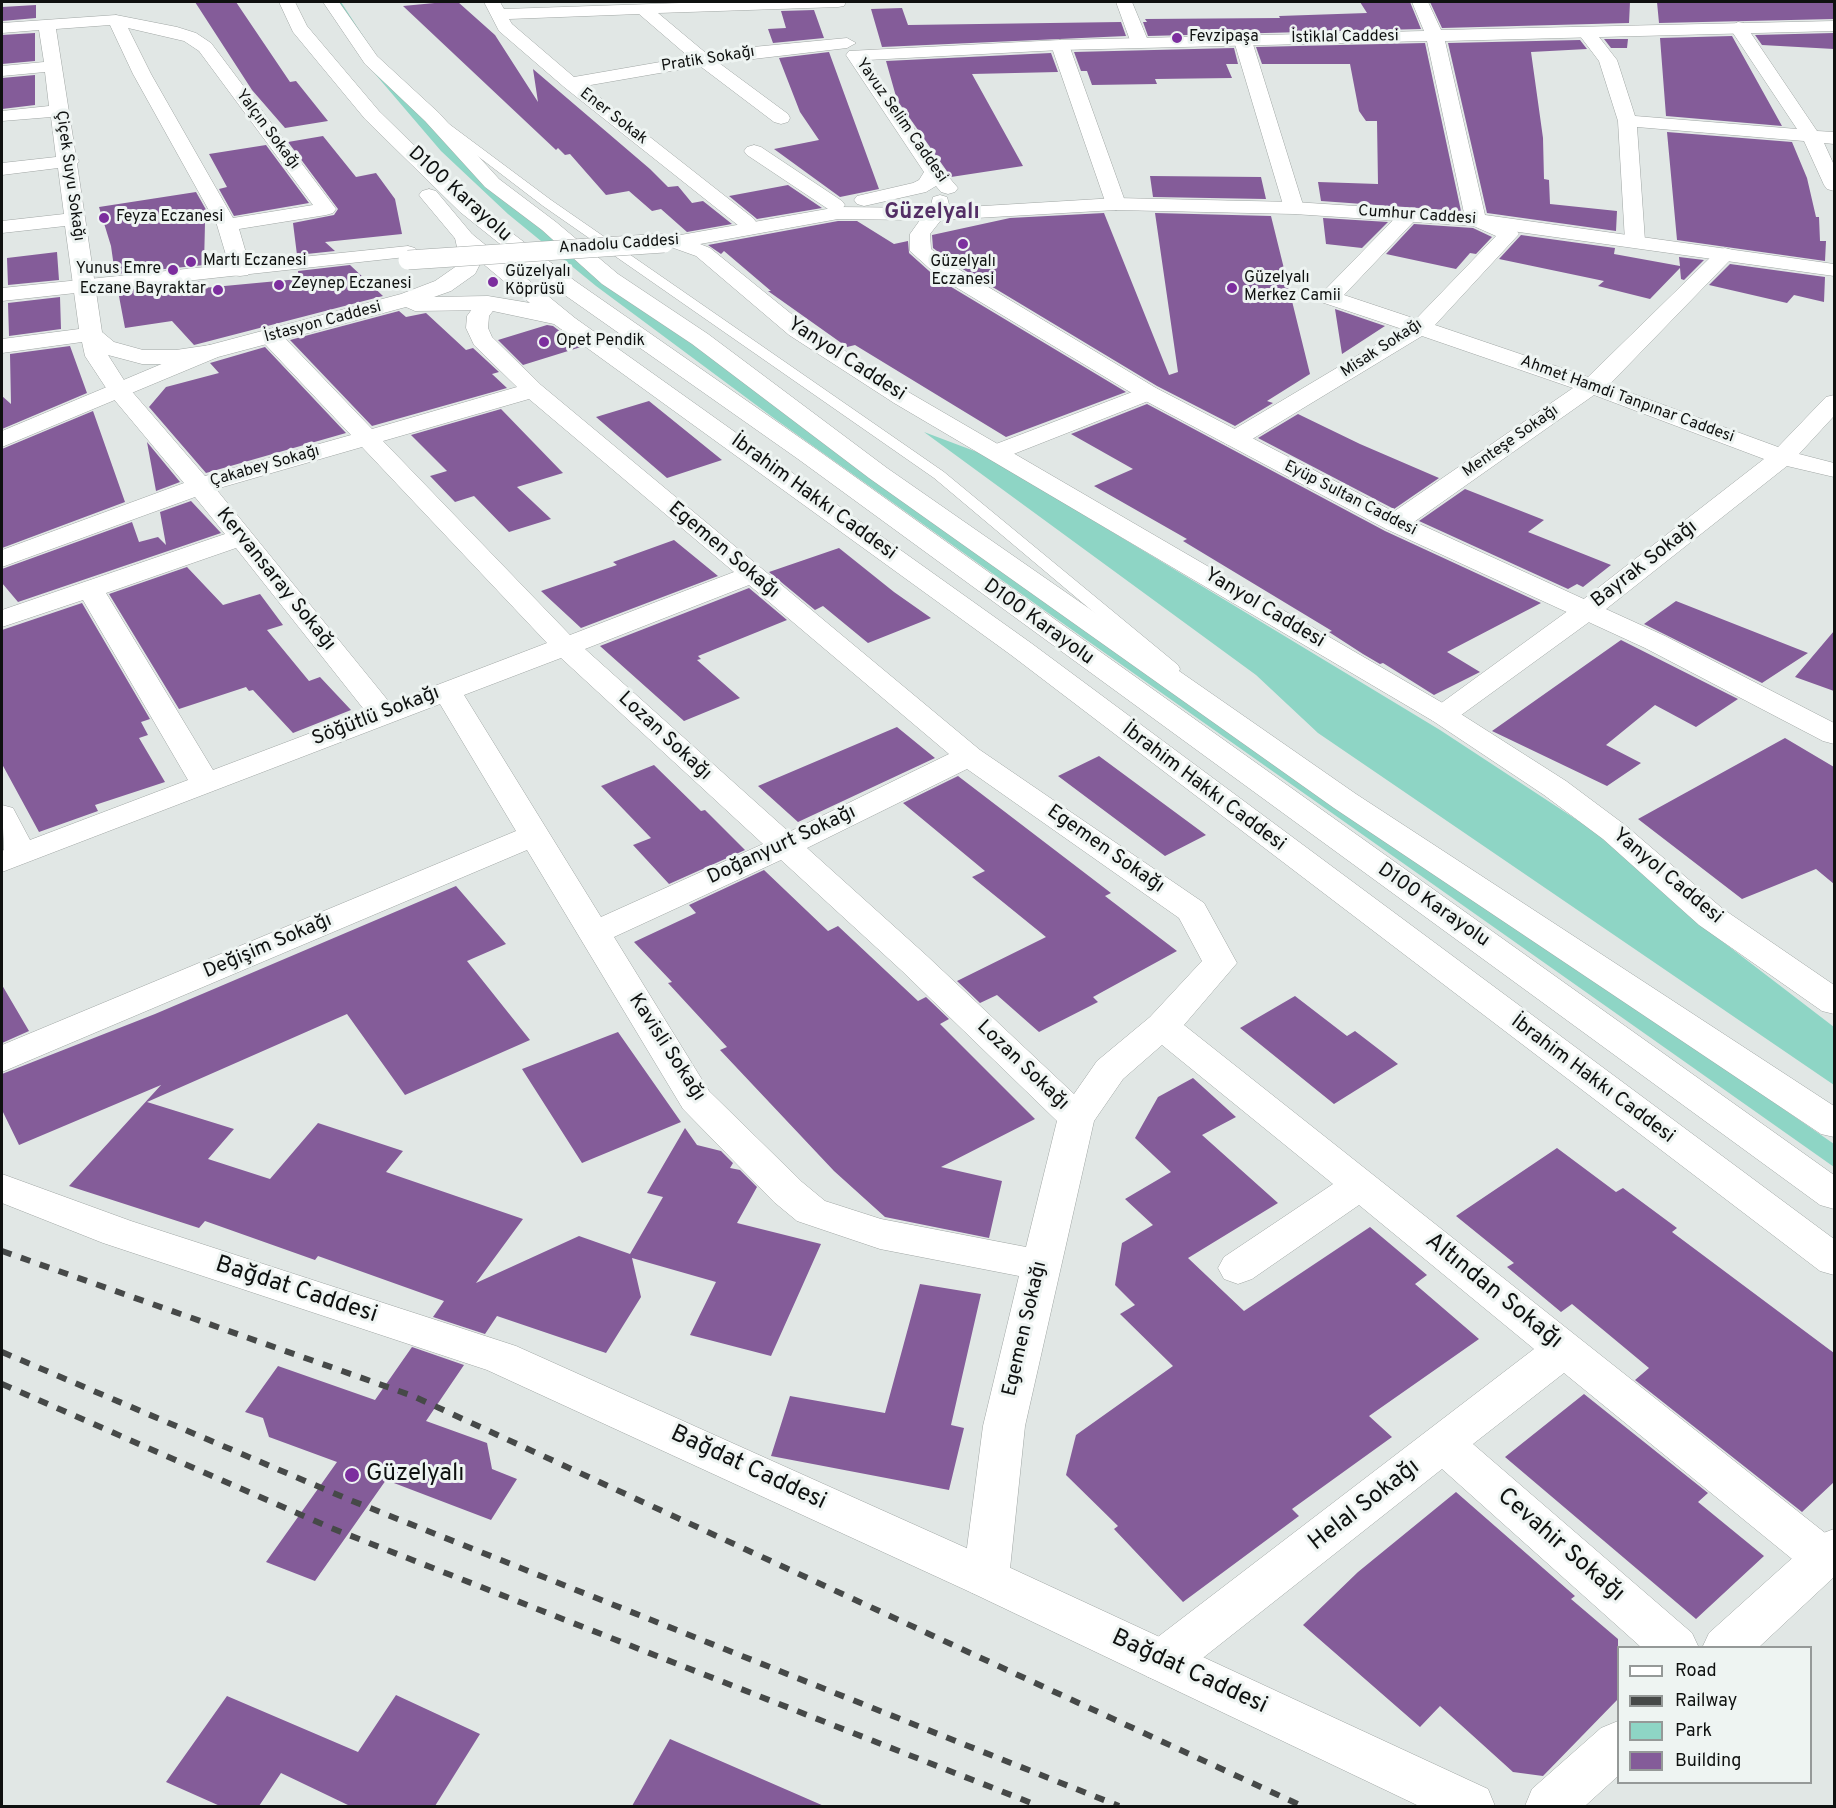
<!DOCTYPE html>
<meta charset="utf-8">
<style>
body{margin:0}
#map{position:relative;width:1836px;height:1808px;overflow:hidden;background:#e1e7e5;font-family:Overpass,sans-serif}
canvas{display:block}
.frame{position:absolute;inset:0;border:3px solid #0f1110;pointer-events:none}
.legend{position:absolute;left:1617px;top:1646px;width:195px;height:138px;box-sizing:border-box;background:#eef4f2;border:2px solid #959998;margin:0;padding:8px 10px;list-style:none;font-size:18px;color:#0f1110}
.legend li{display:flex;align-items:center;gap:12px;height:30px}
.legend b{width:30px;border:2px solid #959998}
</style>
<div id="map">
<canvas width="1836" height="1808"></canvas>
<div class="frame"></div>
<ul class="legend">
<li><b style="height:8px;background:#fff"></b>Road</li>
<li><b style="height:8px;background:#464948"></b>Railway</li>
<li><b style="height:16px;background:#8ed5c5"></b>Park</li>
<li><b style="height:16px;background:#845c99"></b>Building</li>
</ul>
</div>
<script>
const context = document.querySelector('canvas').getContext('2d');
context.lineJoin = 'round';
function fill(path, color) { context.fillStyle = color; context.fill(path, 'evenodd'); }
const toPath = rows => new Path2D(rows.map(r => 'M' + r).join(''));
function trace(path, color, width, dash) { context.strokeStyle = color; context.lineWidth = width; context.lineCap = dash ? 'butt' : 'round'; context.setLineDash(dash || []); context.stroke(path); }
function drawText(font, color, halo, rows, align = 'center') {
  context.font = font + ' Overpass,sans-serif'; context.lineWidth = 6; context.setLineDash([]); context.textBaseline = 'middle'; context.strokeStyle = halo; context.fillStyle = color; for (const [text, x, y, turn = 0] of rows) {
    context.save(); context.translate(x, y); context.rotate((+turn || 0) * Math.PI / 180); context.textAlign = isNaN(turn) ? turn : align; if (halo) context.strokeText(text, 0, 0); context.fillText(text, 0, 0); context.restore();
  }
}
fill(toPath([
 [329,2,341,2,382,65,502,192,1315,784,1834,1144,1834,1167,1044,610,775,419,596,286,508,214,441,151,370,68],
 [924,432,985,455,1440,730,1603,837,1697,922,1834,1027,1834,1085,1318,733,1256,675]
]), '#8ed5c5');
fill(toPath([
 [195,2,236,2,290,82,296,81,328,121,285,128,252,90],
 [445,2,458,2,495,35,538,102,533,69,650,169,668,187,678,186,692,203,703,201,732,224,687,232,661,209,652,211,629,191,606,195,570,154,565,155,558,148,556,150,403,6],
 [1360,2,1410,2,1421,29,1148,36,1143,22,1147,22,1145,19,1280,18,1279,16,1367,13],
 [1430,2,1630,2,1629,23,1442,28],
 [1657,2,1834,2,1834,19,1659,23],
 [36,5,36,18,2,21,2,7],
 [902,8,908,25,1121,22,1126,36,882,47,871,9],
 [814,10,824,38,773,43,768,29,786,28,781,11],
 [35,33,35,61,2,64,2,35],
 [1834,33,1834,49,1762,45,1755,35],
 [1732,36,1782,126,1666,116,1660,38],
 [1604,39,1628,39,1627,48,1611,48],
 [1580,40,1587,49,1531,52,1543,138,1544,179,1549,180,1550,204,1617,211,1616,231,1487,213,1448,43],
 [1425,43,1461,211,1321,201,1318,182,1378,184,1377,121,1366,121,1359,111,1350,64,1262,64,1256,47],
 [1234,48,1238,64,1226,64,1232,78,1155,79,1157,84,1092,85,1087,71,1081,71,1074,52],
 [829,52,879,189,840,197,774,149,819,140,800,112,779,58],
 [1051,53,1058,72,972,74,1023,166,951,177,897,100,886,61],
 [35,75,35,105,2,109,2,78],
 [1667,132,1792,142,1807,178,1816,217,1819,217,1820,241,1826,241,1825,261,1677,240],
 [323,136,356,177,376,173,395,199,402,234,325,242,335,251,297,255,293,223,334,215,338,209,288,142],
 [266,145,309,203,234,216,219,189,227,187,209,154],
 [1150,176,1261,177,1266,199,1153,197],
 [788,185,822,208,757,219,729,196],
 [196,192,213,222,205,223,204,265,115,274,111,246,99,207],
 [1104,213,1169,375,1178,372,1155,213,1271,216,1310,374,1267,401,1273,403,1235,426,1157,386,956,265,933,248,932,235,1010,218],
 [1323,218,1388,222,1362,248,1326,244],
 [838,221,857,221,894,244,908,241,909,253,938,279,1126,392,1006,437,855,345,847,347,768,291,771,291,724,251,721,254,708,245],
 [1414,224,1473,228,1492,237,1476,254,1470,253,1456,269,1386,254],
 [1521,235,1615,248,1614,254,1680,266,1679,257,1704,260,1684,280,1681,279,1680,268,1650,299,1598,286,1604,281,1499,259],
 [57,252,59,280,8,285,7,258],
 [1730,264,1825,277,1824,302,1794,295,1787,303,1709,285],
 [350,265,383,296,194,345,172,321,125,328,118,291,203,281,203,288,299,279,298,271],
 [60,297,61,329,9,336,8,303],
 [1335,309,1385,326,1342,354],
 [399,311,406,317,426,313,466,350,473,348,499,372,492,374,507,388,372,426,290,340],
 [547,325,553,326,581,347,523,365,498,340],
 [70,346,87,393,2,429,2,396,11,404,10,354],
 [265,347,346,433,206,473,149,407,166,387,219,373,210,363],
 [649,401,722,460,667,478,596,417],
 [1147,404,1385,531,1541,603,1447,652,1480,672,1434,695,1383,663,1380,664,1363,654,1329,632,1332,631,1183,541,1187,539,1094,486,1133,469,1071,434],
 [501,409,563,473,517,487,551,519,509,532,474,496,455,502,430,476,447,471,411,435],
 [93,411,125,502,2,548,2,449],
 [1298,414,1360,444,1439,478,1394,509,1258,438],
 [147,442,180,482,156,491],
 [1465,489,1544,520,1528,532,1611,565,1583,587,1577,584,1568,589,1419,521],
 [191,501,221,533,18,602,2,583,2,569,132,522,139,542,158,537,166,545,160,512],
 [674,540,718,576,581,628,541,591,617,565,613,562],
 [839,548,894,592,931,618,868,643,823,606,815,610,769,572],
 [187,567,223,605,260,594,283,625,267,630,309,681,320,677,351,710,293,733,253,690,249,691,246,687,179,709,109,594],
 [749,588,787,620,698,656,701,659,697,660,740,698,684,721,600,646],
 [1676,601,1808,653,1762,683,1644,624],
 [82,603,150,719,141,722,148,735,139,738,165,782,95,805,98,811,39,832,2,764,2,630],
 [1834,631,1834,691,1795,677],
 [1621,640,1738,699,1696,727,1655,705,1606,745,1641,763,1607,786,1492,731],
 [897,727,935,758,798,822,758,786],
 [1785,738,1834,767,1834,884,1816,869,1742,899,1638,819],
 [1099,756,1206,835,1165,856,1058,776],
 [654,765,701,811,705,810,745,850,669,884,633,845,651,838,601,786],
 [958,776,1111,893,1105,896,1177,951,1093,997,1098,1002,1039,1032,997,995,980,1003,957,981,1046,937,972,877,985,871,903,803],
 [764,870,828,931,838,926,918,1001,926,997,949,1019,940,1024,1035,1119,941,1167,1002,1181,989,1238,885,1217,834,1171,720,1050,727,1047,668,983,672,982,634,942,696,913,689,905],
 [456,886,506,944,467,961,530,1040,405,1095,347,1014,147,1102,234,1129,208,1159,270,1179,318,1123,403,1151,386,1172,523,1219,476,1283,579,1236,630,1254,663,1197,647,1193,685,1128,697,1145,721,1151,733,1163,730,1168,740,1170,757,1187,737,1223,821,1244,771,1356,690,1335,716,1282,632,1258,641,1297,606,1353,497,1316,485,1334,433,1317,444,1301,318,1256,315,1260,205,1221,199,1228,69,1186,161,1085,19,1145,2,1110,2,1074,155,1014],
 [2,985,29,1031,2,1043],
 [1295,996,1347,1036,1355,1031,1398,1064,1334,1104,1240,1028],
 [618,1032,681,1122,582,1163,522,1069],
 [1193,1078,1236,1117,1202,1135,1278,1203,1188,1258,1244,1311,1370,1227,1427,1275,1415,1284,1479,1339,1369,1416,1392,1437,1292,1509,1299,1516,1183,1602,1114,1529,1118,1526,1066,1475,1076,1435,1173,1366,1120,1314,1135,1305,1115,1285,1122,1243,1153,1225,1125,1199,1171,1172,1135,1138,1158,1097],
 [1557,1148,1616,1192,1623,1188,1677,1228,1672,1232,1834,1353,1834,1482,1802,1512,1635,1380,1649,1368,1572,1304,1561,1312,1507,1267,1514,1263,1456,1216],
 [920,1284,981,1294,951,1425,964,1428,949,1490,771,1456,790,1396,885,1413],
 [412,1347,464,1365,426,1421,487,1443,492,1469,517,1479,491,1520,386,1480,315,1581,266,1562,337,1462,269,1437,263,1418,245,1412,278,1366,375,1400],
 [1584,1394,1708,1493,1698,1502,1764,1556,1696,1619,1505,1457],
 [1456,1492,1575,1596,1571,1599,1618,1639,1618,1699,1543,1776,1513,1772,1440,1706,1420,1727,1303,1625,1358,1572],
 [396,1695,480,1734,435,1806,350,1806,281,1773,259,1806,220,1806,166,1782,227,1696,358,1752],
 [670,1739,824,1806,632,1806]
]), '#845c99');
const lane = toPath([
 [437,121,445,121,551,200,944,472,1178,665,1180,669,1178,673,1166,673,934,478,543,206,437,125,437,121]
]);
const street = toPath([
 [484,2,500,2,504,9,710,2,846,2,844,6,838,7,658,13,707,54,753,47,847,38,856,43,847,48,719,63,788,114,790,118,788,122,781,124,774,122,700,66,585,86,753,218,756,222,753,226,746,228,739,226,564,87,499,31,484,2],
 [639,14,689,57,574,77,512,24,509,19,639,14],
 [1116,2,1132,2,1149,43,1146,47,1134,47,1131,43,1116,2],
 [116,15,177,27,196,33,211,43,336,209,333,213,326,215,239,229,251,270,248,275,240,276,232,275,217,225,133,74,110,25,56,29,76,157,79,161,77,164,102,332,114,342,143,350,176,350,210,345,218,347,221,352,218,357,176,364,142,364,108,355,129,388,205,476,351,435,263,342,260,337,263,332,279,332,372,429,517,387,474,345,466,328,467,316,480,298,496,298,499,303,489,316,488,328,492,337,541,385,980,750,1204,903,1237,963,1184,1025,1834,1540,1834,1574,1824,1578,1808,1572,1564,1373,1473,1444,1692,1633,1699,1648,1642,1648,1442,1469,1180,1676,1163,1683,1146,1676,1140,1661,1146,1646,1534,1349,1359,1205,1252,1279,1238,1284,1224,1279,1218,1268,1224,1257,1333,1184,1162,1045,1123,1079,1094,1121,1025,1426,1009,1578,1002,1592,986,1598,970,1592,963,1578,983,1426,1019,1276,880,1249,797,1221,774,1202,683,1109,527,850,2,1072,2,1045,516,831,440,704,2,872,2,851,4,850,2,805,13,808,30,840,188,780,83,600,2,627,2,610,225,534,195,497,2,567,2,550,184,483,112,397,85,356,82,342,2,353,2,339,79,329,65,226,2,233,2,221,64,214,58,168,2,175,2,163,56,157,51,117,2,121,2,111,49,106,45,72,2,76,2,66,44,62,39,30,2,33,2,23,116,15],
 [128,28,184,41,199,51,313,205,233,218,151,74,128,28],
 [529,399,734,572,570,635,383,441,529,399],
 [362,447,547,643,390,703,216,489,362,447],
 [236,548,366,712,213,770,106,593,236,548],
 [749,585,949,754,789,832,585,649,749,585],
 [561,658,763,844,601,917,464,695,561,658],
 [967,769,1179,918,1202,961,1150,1017,1097,1061,1074,1094,926,955,807,848,967,769],
 [781,860,902,971,1057,1121,1026,1247,881,1219,825,1201,802,1182,709,1091,614,937,781,860],
 [1738,22,1744,23,1817,131,1834,132,1834,144,1824,143,1834,165,1834,191,1827,189,1824,185,1804,141,1637,127,1645,241,1642,245,1635,247,1628,245,1625,241,1618,121,1599,61,1577,32,1580,28,1592,28,1617,60,1635,116,1797,129,1729,27,1738,22],
 [1243,36,1252,41,1304,208,1301,212,1287,212,1284,208,1234,41,1243,36],
 [1060,40,1069,45,1126,204,1123,208,1116,210,1109,208,1106,204,1051,45,1060,40],
 [754,145,761,147,842,201,845,205,842,209,828,209,747,155,744,151,747,147,754,145],
 [1410,208,1417,210,1420,214,1417,218,1344,295,1416,319,1496,236,1469,224,1466,220,1469,216,1476,214,1483,216,1516,230,1519,234,1435,325,1588,377,1718,250,1725,248,1732,250,1736,254,1732,258,1609,385,1778,447,1826,397,1834,395,1834,416,1799,454,1834,463,1834,477,1787,466,1596,617,1453,721,1443,724,1433,721,1428,715,1433,709,1576,605,1764,459,1594,395,1404,529,1395,531,1386,529,1382,523,1386,517,1573,388,1422,336,1244,444,1235,446,1226,444,1223,439,1226,434,1402,329,1321,302,1318,297,1403,210,1410,208],
 [1148,386,1156,388,1160,393,1156,398,1006,457,997,459,988,457,985,452,988,447,1148,386]
]);
const secondary = toPath([
 [1412,2,1428,2,1441,30,1834,21,1834,31,1445,41,1485,215,1834,264,1834,276,1476,226,1294,214,1116,210,941,220,930,234,931,249,955,267,1156,388,1404,517,1665,636,1834,723,1834,744,1823,741,1645,648,1386,529,1140,398,939,277,910,251,910,234,920,220,838,219,700,244,710,248,805,325,910,393,1453,709,1566,781,1625,825,1723,909,1834,985,1834,1014,1822,1011,1699,925,1603,839,1544,795,1433,721,894,403,789,335,696,256,668,246,665,242,668,238,675,236,838,207,930,208,933,197,940,195,947,197,950,208,1116,198,1294,202,1464,213,1427,41,1060,50,867,60,941,168,958,188,955,192,948,194,941,192,936,186,926,192,864,206,857,204,854,200,857,196,913,183,919,180,924,172,846,55,849,51,1060,40,1424,31,1412,2],
 [465,232,472,234,575,318,1031,643,1834,1239,1834,1275,1820,1271,1011,655,554,324,488,310,415,311,406,307,218,357,2,447,2,431,202,347,401,294,435,281,458,265,460,261,455,238,458,234,465,232],
 [481,262,530,303,488,296,434,297,451,291,475,274,481,262],
 [408,246,415,248,419,252,415,256,2,301,2,288,408,246],
 [2,1174,131,1221,516,1346,1002,1564,1488,1789,1495,1806,1419,1806,970,1592,487,1370,103,1243,2,1203,2,1174],
 [1834,1529,1834,1577,1758,1648,1702,1648,1709,1633,1818,1535,1834,1529],
 [1618,1721,1618,1776,1585,1806,1525,1806,1532,1789,1601,1728,1618,1721]
]);
const highway = toPath([
 [279,2,295,2,307,26,379,111,474,204,575,281,816,449,1834,1175,1834,1209,1820,1205,798,459,559,291,460,212,365,119,293,32,279,2],
 [323,2,339,2,377,56,439,113,499,179,556,222,618,274,708,334,887,468,1356,794,1834,1106,1834,1137,1821,1134,1334,808,869,478,692,344,602,284,542,230,485,187,425,121,365,64,323,2],
 [429,189,436,191,472,234,475,238,472,242,458,242,422,199,419,195,422,191,429,189]
]);
trace(lane, '#a0a6a4', 1);
trace(street, '#a0a6a4', 1);
trace(secondary, '#a0a6a4', 1);
trace(highway, '#a0a6a4', 1);
fill(lane, '#fff');
fill(street, '#fff');
fill(secondary, '#fff');
fill(highway, '#fff');
trace(toPath([
 [2,1251,413,1396,1302,1806],
 [2,1352,350,1500,1119,1806],
 [2,1384,331,1528,1039,1806]
]), '#464948', 6, [10, 10]);
const secondaryBridge = toPath([
 [408,260,664,243]
]);
trace(secondaryBridge, '#a0a6a4', 20, []);
trace(secondaryBridge, '#fff', 19);
for (const [x, y, r, color] of [
 [1177,38,6,"#7c2e9e"],
 [104,218,6,"#7c2e9e"],
 [963,244,6,"#7c2e9e"],
 [191,262,6,"#7c2e9e"],
 [173,270,6,"#7c2e9e"],
 [493,282,6,"#7c2e9e"],
 [279,285,6,"#7c2e9e"],
 [1232,288,6,"#7c2e9e"],
 [218,290,6,"#7c2e9e"],
 [544,342,6,"#7c2e9e"],
 [352,1475,8,"#7c2e9e"]
]) { const dot = new Path2D(); dot.arc(x, y, r, 0, 2 * Math.PI); context.fillStyle = color; context.fill(dot); trace(dot, '#eef4f2', 2); }
drawText('16px', '#0f1110', '#eef4f2', [
 ["Fevzipaşa",1189,38],
 ["Feyza Eczanesi",116,218],
 ["Martı Eczanesi",203,262],
 ["Güzelyalı",963,263,"center"],
 ["Eczanesi",963,281,"center"],
 ["Yunus Emre",161,270,"right"],
 ["Güzelyalı",505,273],
 ["Köprüsü",505,291],
 ["Güzelyalı",1244,279],
 ["Merkez Camii",1244,297],
 ["Zeynep Eczanesi",291,285],
 ["Eczane Bayraktar",206,290,"right"],
 ["Opet Pendik",556,342]
], 'left');
drawText('16px', '#0f1110', '#eef4f2', [
 ["İstiklal Caddesi",1345,38,-1],
 ["Pratik Sokağı",708,60,-9],
 ["Ener Sokak",613,117,38],
 ["Yavuz Selim Caddesi",901,121,55],
 ["Yalçın Sokağı",267,130,53],
 ["Çiçek Suyu Sokağı",69,176,82],
 ["Cumhur Caddesi",1417,216,4],
 ["Anadolu Caddesi",619,245,-4],
 ["İstasyon Caddesi",323,323,-15],
 ["Misak Sokağı",1382,349,-33],
 ["Ahmet Hamdi Tanpınar Caddesi",1627,400,20],
 ["Menteşe Sokağı",1511,442,-35],
 ["Çakabey Sokağı",265,467,-16],
 ["Eyüp Sultan Caddesi",1350,499,27]
]);
drawText('20px', '#0f1110', '#eef4f2', [
 ["D100 Karayolu",459,195,42],
 ["Yanyol Caddesi",846,360,33],
 ["İbrahim Hakkı Caddesi",813,498,36],
 ["Egemen Sokağı",723,551,40],
 ["Bayrak Sokağı",1645,565,-38],
 ["Kervansaray Sokağı",275,580,51],
 ["Yanyol Caddesi",1264,609,31],
 ["D100 Karayolu",1038,623,36],
 ["Söğütlü Sokağı",376,717,-21],
 ["Lozan Sokağı",664,737,43],
 ["İbrahim Hakkı Caddesi",1203,788,37],
 ["Doğanyurt Sokağı",782,846,-25],
 ["Egemen Sokağı",1105,850,35],
 ["Yanyol Caddesi",1667,877,40],
 ["D100 Karayolu",1433,906,35],
 ["Değişim Sokağı",268,947,-23],
 ["Kavisli Sokağı",666,1048,57],
 ["Lozan Sokağı",1022,1066,44],
 ["İbrahim Hakkı Caddesi",1592,1080,37],
 ["Egemen Sokağı",1026,1329,-77]
]);
drawText('bold 22px', '#532e65', '#eef4f2', [
 ["Güzelyalı",932,214]
]);
drawText('24px', '#0f1110', '#eef4f2', [
 ["Bağdat Caddesi",296,1291,18],
 ["Altından Sokağı",1493,1292,39],
 ["Bağdat Caddesi",748,1469,25],
 ["Helal Sokağı",1365,1506,-38],
 ["Cevahir Sokağı",1560,1546,41],
 ["Bağdat Caddesi",1189,1673,25]
]);
drawText('24px', '#0f1110', '#eef4f2', [
 ["Güzelyalı",366,1475]
], 'left');
</script>
